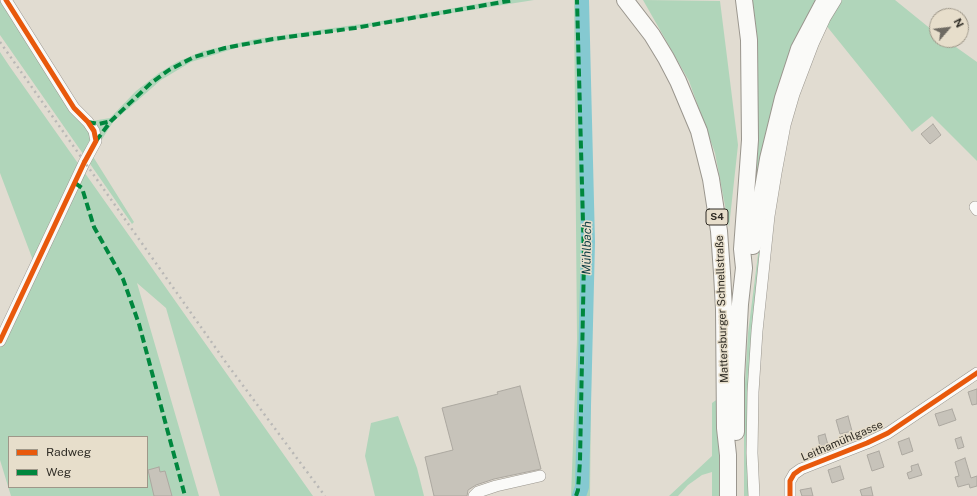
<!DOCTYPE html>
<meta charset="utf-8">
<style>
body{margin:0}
#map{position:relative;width:977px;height:496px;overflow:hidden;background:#e1dcd1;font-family:"Public Sans",sans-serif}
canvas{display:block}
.legend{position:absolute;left:8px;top:436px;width:140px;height:52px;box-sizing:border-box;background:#e7decb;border:1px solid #9e9789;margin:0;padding:5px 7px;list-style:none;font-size:12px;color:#302d26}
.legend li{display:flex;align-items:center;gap:8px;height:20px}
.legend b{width:20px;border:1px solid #9e9789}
.north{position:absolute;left:929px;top:8px;width:40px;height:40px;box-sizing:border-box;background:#e7decb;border:1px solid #9e9789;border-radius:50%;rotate:62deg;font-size:11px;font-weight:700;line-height:16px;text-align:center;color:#302d26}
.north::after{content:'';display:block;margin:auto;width:14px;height:18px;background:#6e6a62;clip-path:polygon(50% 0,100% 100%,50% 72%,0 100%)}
</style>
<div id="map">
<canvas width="977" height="496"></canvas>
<ul class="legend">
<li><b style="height:5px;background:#e8590c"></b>Radweg</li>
<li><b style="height:5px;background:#00873e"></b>Weg</li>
</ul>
<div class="north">N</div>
</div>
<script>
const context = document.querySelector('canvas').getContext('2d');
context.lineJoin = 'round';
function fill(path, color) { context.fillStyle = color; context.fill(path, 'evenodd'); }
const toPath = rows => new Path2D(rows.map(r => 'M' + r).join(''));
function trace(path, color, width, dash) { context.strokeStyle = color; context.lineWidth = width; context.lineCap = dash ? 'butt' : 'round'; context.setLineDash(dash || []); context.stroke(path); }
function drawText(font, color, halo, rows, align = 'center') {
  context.font = font + ' "Public Sans",sans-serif'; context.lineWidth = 3; context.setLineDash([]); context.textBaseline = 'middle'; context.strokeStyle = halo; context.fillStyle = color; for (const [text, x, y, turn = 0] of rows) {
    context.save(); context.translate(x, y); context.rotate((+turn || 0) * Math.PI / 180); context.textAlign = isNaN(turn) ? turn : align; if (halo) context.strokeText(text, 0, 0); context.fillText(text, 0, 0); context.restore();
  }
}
fill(toPath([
 [0,0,11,0,85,117,92,121,110,118,136,91,159,73,177,62,203,51,256,39,375,22,499,0,534,0,239,47,191,62,161,80,113,122,92,155,134,222,132,224,0,35],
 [574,0,588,0,592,292,590,496,571,496,577,339],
 [643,0,720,1,738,145,729,227,715,153,689,81],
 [744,0,825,0,761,192,747,190],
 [841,0,895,0,937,34,937,40,946,40,977,62,977,161,932,116,912,132,825,24],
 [0,52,10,67,313,496,220,496,166,308,137,283,199,496,11,496,0,460,0,334,34,263,0,173],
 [9,437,147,437,147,487,9,487],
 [766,215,752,496,744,496,744,401,748,333,760,239],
 [719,398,721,496,712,496,712,472,702,475,688,485,678,496,669,496,712,456,712,403],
 [398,416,417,468,424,496,375,496,365,456,371,423]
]), '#b0d5ba');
trace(toPath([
 [579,496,582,487,588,242,582,0]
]), '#85c9d1', 14);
const building = toPath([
 [933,124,941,135,930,144,921,134,933,124],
 [520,386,541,469,494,479,476,485,468,490,467,496,434,496,425,457,453,450,442,408,498,394,497,392,520,386],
 [977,389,977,404,972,405,968,392,977,389],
 [952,409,956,420,939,426,935,414,952,409],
 [848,416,852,431,840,434,836,420,848,416],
 [825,434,828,445,820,447,818,436,825,434],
 [961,437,964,447,958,449,955,439,961,437],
 [909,438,913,451,902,455,898,442,909,438],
 [879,451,884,467,872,471,867,455,879,451],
 [965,458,971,478,977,476,977,486,970,488,969,484,958,487,955,477,959,476,955,462,965,458],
 [918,464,922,475,909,479,907,473,912,471,911,466,918,464],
 [840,466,844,479,832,483,828,470,840,466],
 [159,467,160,472,165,471,172,496,154,496,148,470,159,467],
 [871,487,873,496,862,496,860,490,871,487],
 [811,488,813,496,802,496,800,490,811,488]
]);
fill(building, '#c7c3ba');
trace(building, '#aca8a0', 1);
const minor = toPath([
 [975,207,977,210],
 [0,341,84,163,96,141,94,131,88,122,74,108,6,0],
 [474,496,478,492,496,486,540,476],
 [754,496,752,453,753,392,757,331,769,216,776,173,785,125,794,94,813,44,825,18,836,0],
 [790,496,790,481,794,474,801,469,867,443,888,433,977,373]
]);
const highway = toPath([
 [625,0,652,35,666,58,678,81,699,131,711,179,719,231,722,273,724,309,725,428,728,455,728,496],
 [753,246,768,159,783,98,799,49,825,0],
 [736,432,736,378,740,304,744,268,742,249,750,140,749,40,744,0]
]);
trace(minor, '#9a968e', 12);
trace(highway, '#9a968e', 18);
trace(minor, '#fafaf8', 11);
trace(highway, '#fafaf8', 16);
trace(toPath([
 [0,42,227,364,325,496]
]), '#b9b8b6', 2.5, [2, 4]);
trace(toPath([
 [88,122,99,124,111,121],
 [96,141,111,121,151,83,169,70,194,57,225,48,273,39,355,28,514,0],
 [75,183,82,188,94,227,123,279,139,324,185,496],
 [576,496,578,490,580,461,584,259,577,0]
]), '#00873e', 4, [8, 4]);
trace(toPath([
 [0,341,84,163,96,141,94,131,88,122,74,108,6,0],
 [790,496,790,481,794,474,801,469,867,443,888,433,977,373]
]), '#e8590c', 5);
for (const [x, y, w] of [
 [717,217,22]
]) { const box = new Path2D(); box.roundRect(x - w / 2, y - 8, w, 16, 3); context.fillStyle = '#e7decb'; context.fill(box); trace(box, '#302d26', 1); }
drawText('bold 10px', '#302d26', null, [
 ["S4",717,217]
]);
drawText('11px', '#302d26', '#e7decb', [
 ["Mattersburger Schnellstraße",722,309,-92],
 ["Leithamühlgasse",842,441,-23]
]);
drawText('italic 12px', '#0d3d44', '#e7decb', [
 ["Mühlbach",587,248,-89]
]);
</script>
